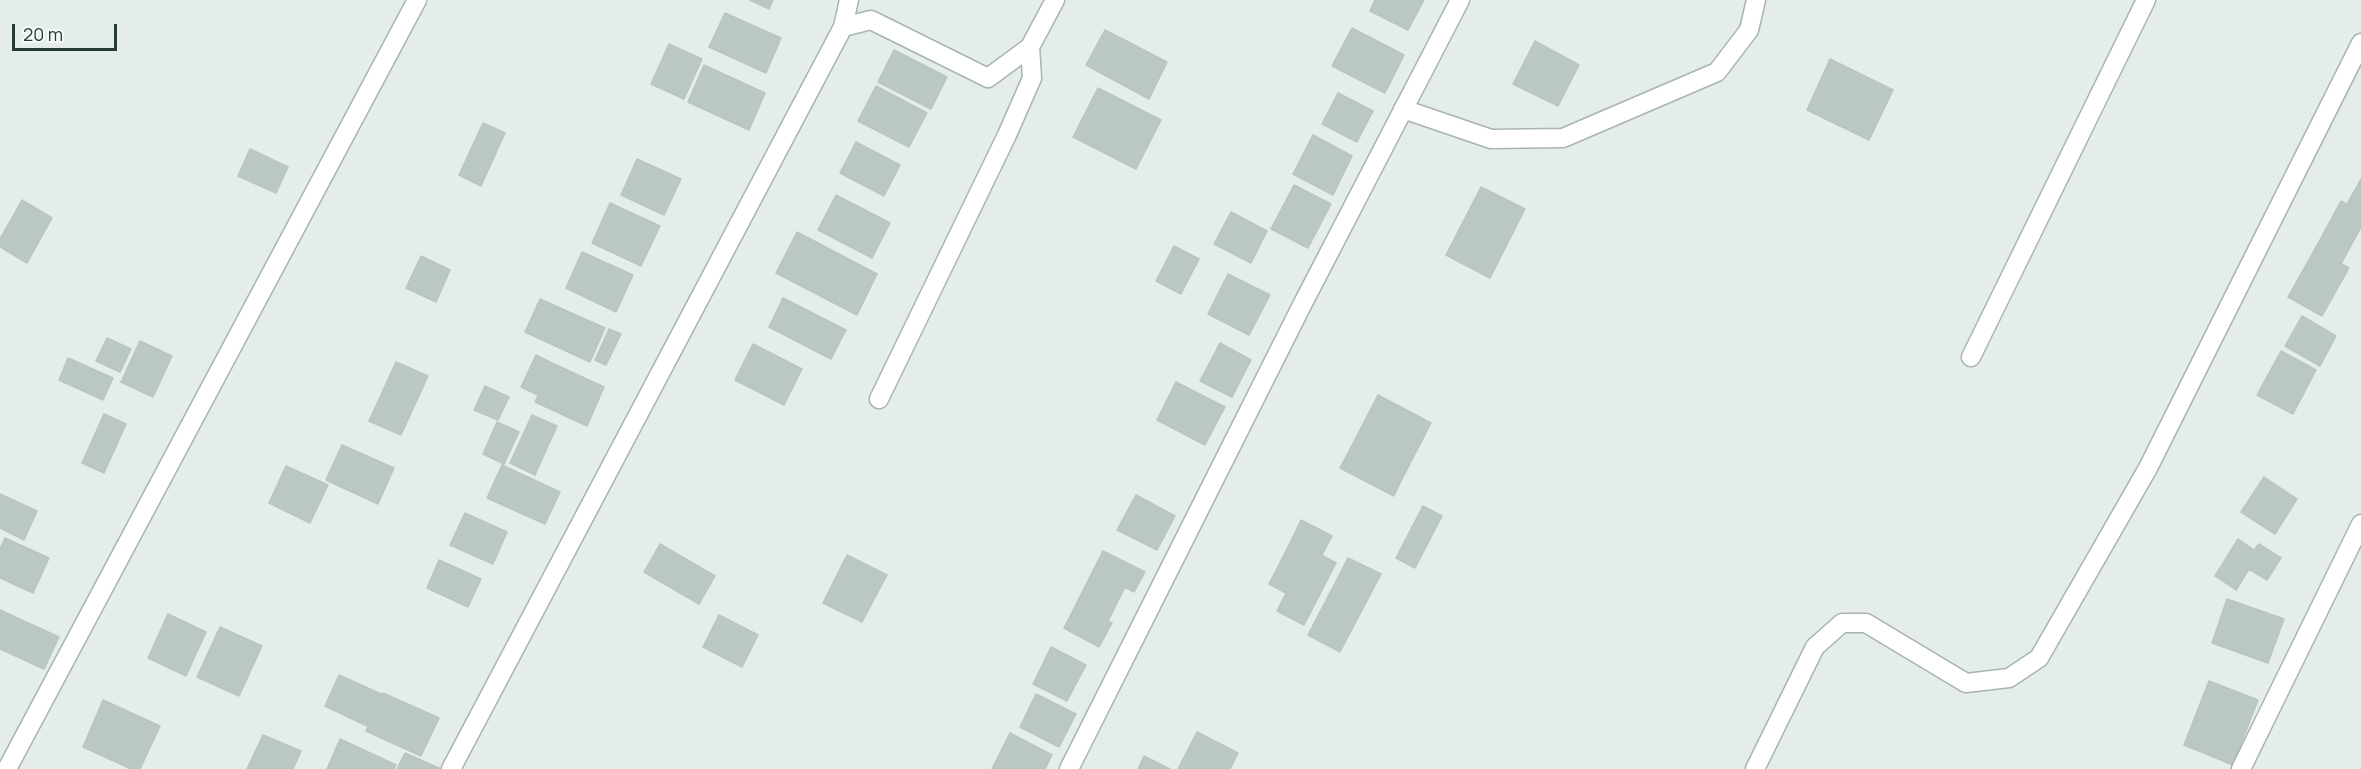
<!DOCTYPE html>
<style>
body{margin:0}
#map{position:relative;width:2361px;height:769px;overflow:hidden;background:#e5ede9;font-family:Manrope,sans-serif}
canvas{display:block}
.scale{position:absolute;left:12px;top:24px;width:105px;height:27px;box-sizing:border-box;border:3px solid #263c36;border-top:0;padding-left:8px;font-size:18px;line-height:21px;white-space:nowrap;color:#263c36;-webkit-text-stroke:4px #f5f9f7;paint-order:stroke}
</style>
<div id="map">
<canvas width="2361" height="769"></canvas>
<div class="scale">20 m</div>
</div>
<script>
const context = document.querySelector('canvas').getContext('2d');
context.lineJoin = 'round';
function fill(path, color) { context.fillStyle = color; context.fill(path, 'evenodd'); }
const toPath = rows => new Path2D(rows.map(r => 'M' + r).join(''));
function trace(path, color, width, dash) { context.strokeStyle = color; context.lineWidth = width; context.lineCap = dash ? 'butt' : 'round'; context.setLineDash(dash || []); context.stroke(path); }
const building = toPath([
 [750,0,773,0,769,9,750,0],
 [1375,0,1424,0,1408,30,1370,11,1375,0],
 [725,13,781,38,766,73,709,47,725,13],
 [1352,28,1404,55,1385,93,1332,66,1352,28],
 [1105,30,1167,62,1149,99,1086,65,1105,30],
 [1535,41,1579,65,1558,106,1513,84,1535,41],
 [669,44,702,59,684,99,651,84,669,44],
 [894,50,947,77,931,109,878,82,894,50],
 [1830,59,1893,90,1869,140,1807,110,1830,59],
 [704,65,765,93,749,130,688,102,704,65],
 [876,86,927,113,909,147,858,121,876,86],
 [1098,88,1161,120,1136,169,1073,137,1098,88],
 [1338,93,1373,111,1357,142,1322,124,1338,93],
 [483,123,505,133,481,186,459,175,483,123],
 [1313,135,1352,156,1333,195,1293,174,1313,135],
 [856,142,900,165,884,196,840,173,856,142],
 [250,149,288,167,276,193,238,176,250,149],
 [637,159,681,179,664,215,621,195,637,159],
 [2361,179,2361,212,2347,204,2361,179],
 [1294,185,1331,204,1308,248,1271,229,1294,185],
 [1481,187,1525,209,1490,278,1446,255,1481,187],
 [836,195,890,223,872,258,818,230,836,195],
 [22,200,52,218,27,263,0,247,0,239,22,200],
 [2341,201,2361,212,2361,227,2341,264,2315,249,2341,201],
 [610,203,660,226,641,266,592,243,610,203],
 [1231,212,1267,231,1251,263,1214,244,1231,212],
 [797,232,877,274,857,315,776,273,797,232],
 [1174,246,1199,259,1181,294,1156,281,1174,246],
 [2315,249,2349,268,2322,316,2288,297,2315,249],
 [582,252,633,275,616,312,566,288,582,252],
 [421,256,450,270,436,302,406,288,421,256],
 [1228,274,1270,295,1249,335,1208,314,1228,274],
 [783,298,846,330,831,359,769,327,783,298],
 [540,299,605,328,590,362,525,332,540,299],
 [2302,316,2336,336,2320,366,2285,346,2302,316],
 [609,329,621,334,606,365,595,360,609,329],
 [107,338,131,349,120,372,96,361,107,338],
 [140,341,172,356,153,397,121,382,140,341],
 [1220,343,1251,360,1232,397,1200,381,1220,343],
 [753,344,802,369,784,405,735,380,753,344],
 [2281,351,2316,370,2293,414,2257,395,2281,351],
 [536,355,552,363,538,395,521,387,536,355],
 [68,358,113,378,103,400,59,380,68,358],
 [396,362,428,376,401,435,369,421,396,362],
 [552,363,604,387,587,426,535,402,552,363],
 [1176,382,1225,407,1205,445,1157,420,1176,382],
 [485,386,509,397,498,420,474,410,485,386],
 [1378,395,1431,423,1400,483,1347,455,1378,395],
 [104,414,126,424,104,473,82,463,104,414],
 [532,415,557,426,535,475,510,463,532,415],
 [497,422,519,432,504,464,483,454,497,422],
 [342,445,394,468,378,504,326,480,342,445],
 [1347,455,1400,483,1394,496,1340,468,1347,455],
 [502,465,560,492,545,524,487,498,502,465],
 [286,466,328,485,310,523,269,503,286,466],
 [2264,477,2297,499,2275,534,2241,512,2264,477],
 [0,494,37,511,24,540,0,528,0,494],
 [1136,495,1175,516,1157,550,1117,530,1136,495],
 [1423,506,1442,516,1415,568,1396,558,1423,506],
 [465,513,507,532,493,564,450,545,465,513],
 [1301,520,1332,536,1322,555,1292,539,1301,520],
 [5,538,49,558,33,593,0,578,0,549,5,538],
 [1292,539,1336,563,1304,625,1277,611,1286,593,1269,584,1292,539],
 [2238,539,2254,550,2259,544,2281,558,2267,580,2249,569,2236,590,2215,576,2238,539],
 [660,544,715,576,699,604,644,572,660,544],
 [1103,551,1145,572,1134,592,1125,587,1108,621,1112,623,1099,647,1064,628,1103,551],
 [847,555,887,575,862,622,823,603,847,555],
 [1348,558,1381,574,1340,652,1308,635,1348,558],
 [439,560,481,579,468,607,427,588,439,560],
 [2227,599,2284,619,2268,663,2212,643,2227,599],
 [0,610,59,637,44,669,0,649,0,610],
 [168,614,206,632,186,676,148,658,168,614],
 [719,615,758,635,742,667,703,647,719,615],
 [220,627,262,646,239,696,197,677,220,627],
 [1051,647,1086,665,1067,701,1033,684,1051,647],
 [339,675,381,694,367,726,325,706,339,675],
 [2209,681,2258,700,2233,765,2184,745,2209,681],
 [383,693,439,718,421,756,366,731,383,693],
 [1036,694,1076,714,1059,747,1020,727,1036,694],
 [103,700,160,726,140,769,131,769,83,747,103,700],
 [1197,732,1238,753,1230,769,1178,769,1197,732],
 [1010,733,1052,755,1045,769,992,769,1010,733],
 [263,735,301,751,293,769,247,769,263,735],
 [340,739,396,765,394,769,327,769,340,739],
 [405,753,441,769,397,769,405,753],
 [1144,756,1170,769,1138,769,1144,756]
]);
fill(building, '#bbc7c2');
trace(building, '#b8c6c0', 1.5);
const minor = toPath([
 [843,27,849,0],
 [1403,109,1491,139,1563,138,1717,72,1749,30,1756,0],
 [1971,357,2146,0],
 [879,399,1007,135,1032,78,1030,47],
 [7,769,417,0],
 [451,769,843,27,871,20,988,78,1030,47,1055,0],
 [1069,769,1301,307,1460,0],
 [1755,769,1815,647,1842,623,1866,623,1966,683,2009,678,2039,658,2148,468,2361,43],
 [2241,769,2361,524]
]);
trace(minor, '#a8b4b0', 21);
trace(minor, '#fff', 18);
</script>
